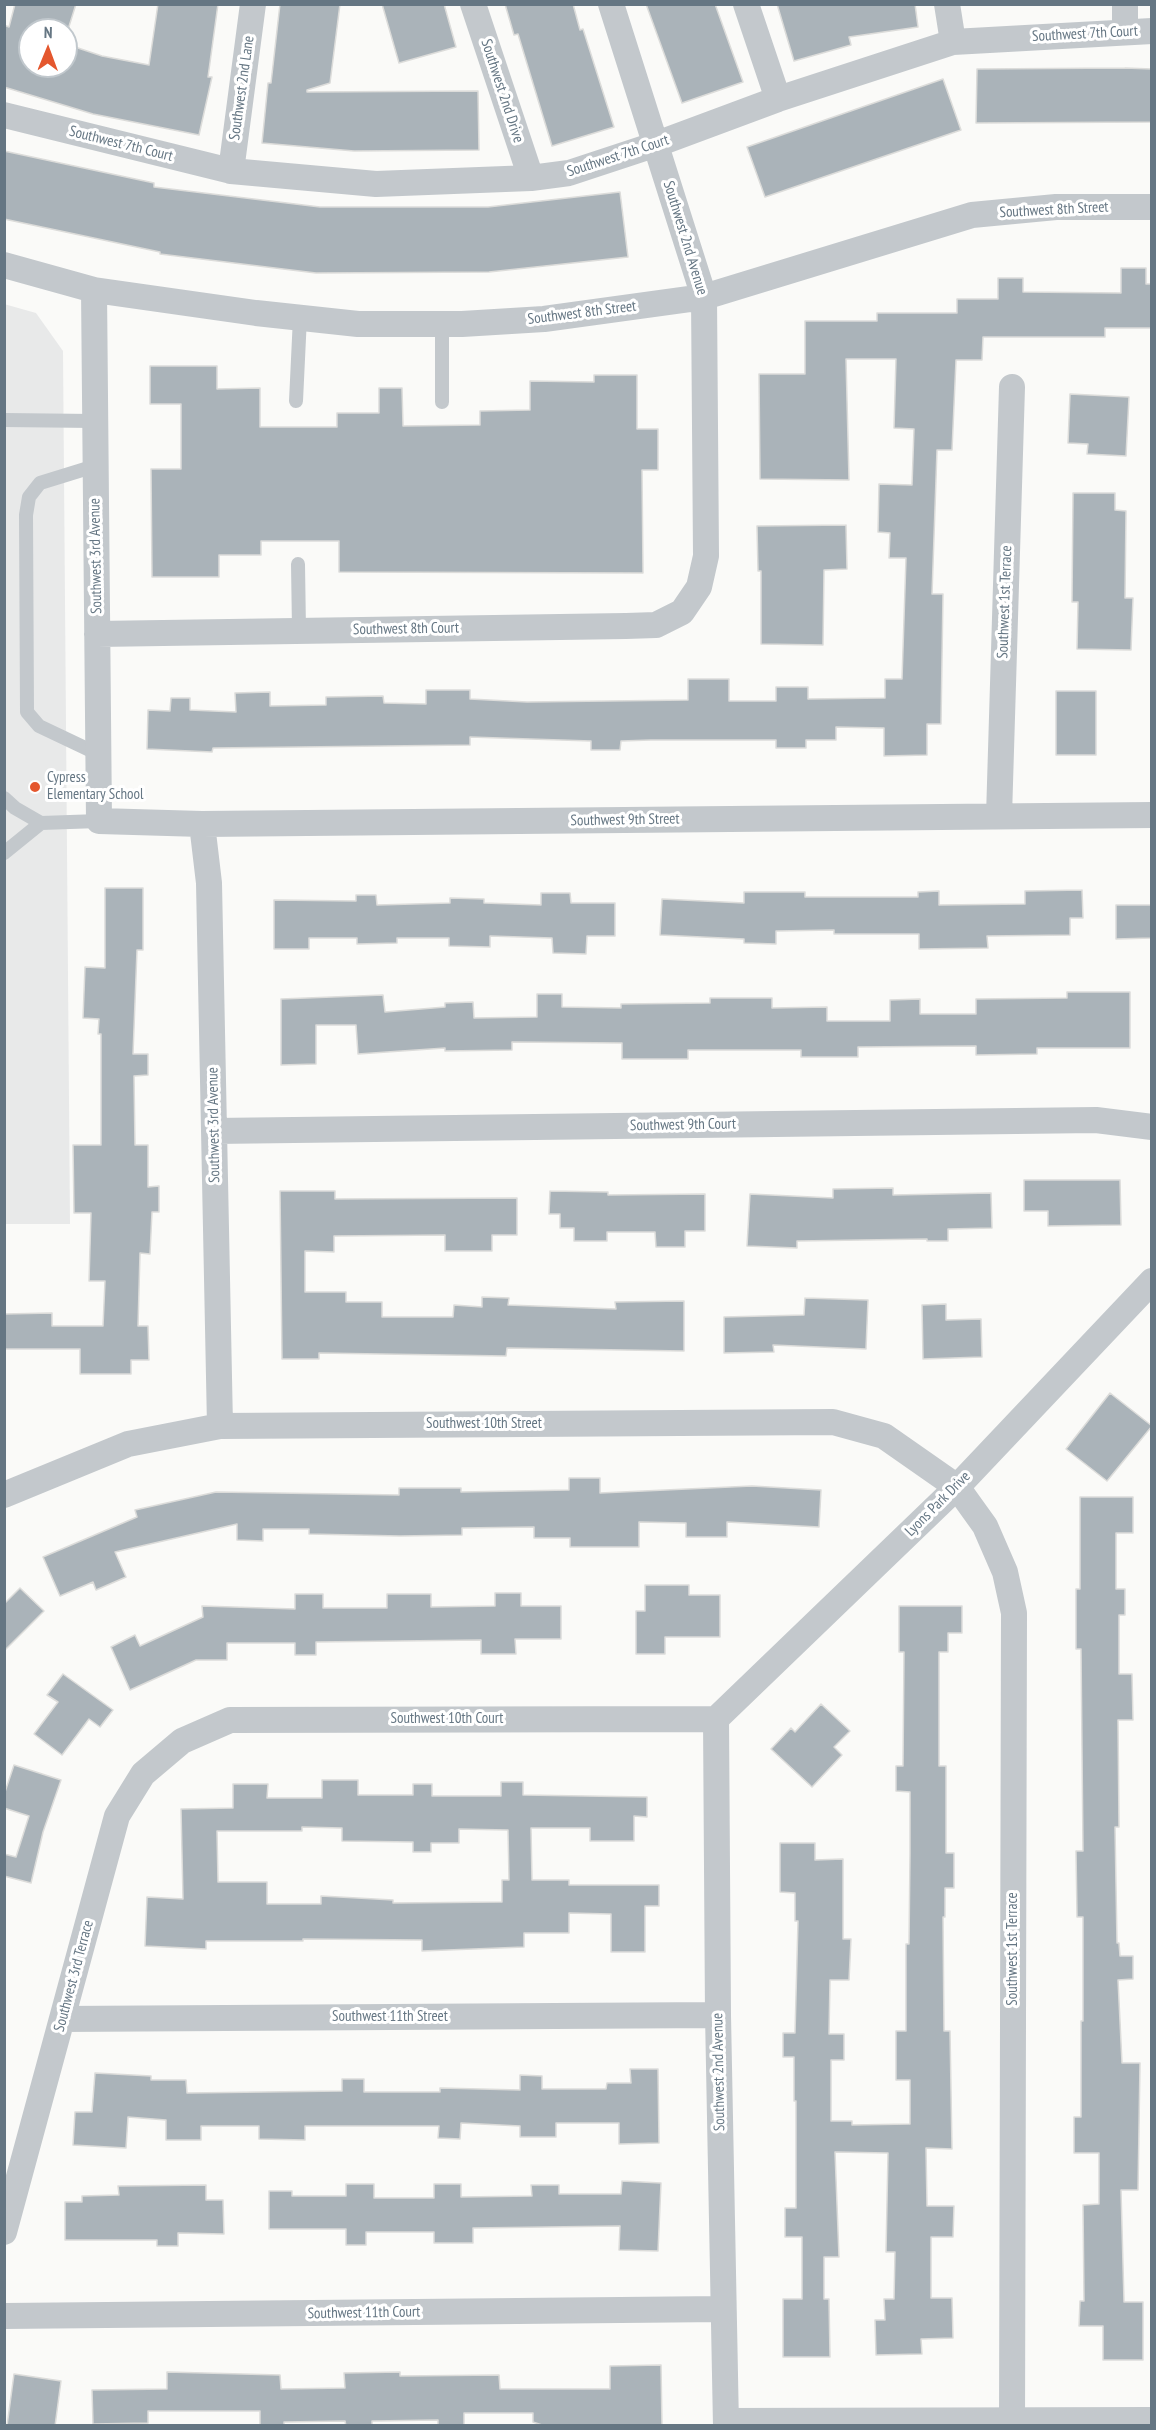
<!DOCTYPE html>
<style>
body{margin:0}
#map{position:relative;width:1156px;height:2430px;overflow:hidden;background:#fafaf8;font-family:"PT Sans Narrow",sans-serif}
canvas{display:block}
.frame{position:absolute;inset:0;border:6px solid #657683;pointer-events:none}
.north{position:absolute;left:18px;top:18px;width:60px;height:60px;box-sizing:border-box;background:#fff;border:2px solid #c1c8cd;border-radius:50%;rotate:1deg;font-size:16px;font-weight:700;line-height:24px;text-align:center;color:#657683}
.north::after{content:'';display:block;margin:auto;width:21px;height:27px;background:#e4572e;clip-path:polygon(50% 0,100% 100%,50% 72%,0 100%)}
</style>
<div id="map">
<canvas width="1156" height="2430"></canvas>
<div class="frame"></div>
<div class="north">N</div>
</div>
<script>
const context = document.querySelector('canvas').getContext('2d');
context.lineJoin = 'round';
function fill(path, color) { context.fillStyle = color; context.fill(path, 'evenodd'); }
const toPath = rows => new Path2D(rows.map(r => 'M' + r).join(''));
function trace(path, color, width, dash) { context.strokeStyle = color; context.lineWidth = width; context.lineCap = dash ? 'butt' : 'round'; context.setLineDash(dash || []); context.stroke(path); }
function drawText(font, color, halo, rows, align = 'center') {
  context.font = font + ' "PT Sans Narrow",sans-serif'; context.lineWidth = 6; context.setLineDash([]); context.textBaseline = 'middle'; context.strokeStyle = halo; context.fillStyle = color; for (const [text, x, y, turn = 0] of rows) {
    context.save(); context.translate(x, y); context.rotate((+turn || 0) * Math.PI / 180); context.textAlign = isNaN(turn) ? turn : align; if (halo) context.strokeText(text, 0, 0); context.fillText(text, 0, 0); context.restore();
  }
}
fill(toPath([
 [4,304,36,313,63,351,70,1224,5,1224]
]), '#e8e9e9');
const building = toPath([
 [15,4,76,4,66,36,66,30,30,30,30,66,66,66,66,44,102,56,149,65,158,4,218,4,208,77,212,77,199,135,93,114,4,87,4,25,9,27,15,4],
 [280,4,340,4,330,83,307,90,307,92,478,91,479,150,354,151,262,143,268,83,271,83,280,4],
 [382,4,444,4,456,47,399,63,382,4],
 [505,4,573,4,580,30,583,29,614,127,552,146,518,34,514,35,505,4],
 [646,4,715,4,743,82,682,103,646,4],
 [777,4,915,4,918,27,849,37,851,45,794,61,777,4],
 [1125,68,1152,69,1152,122,976,123,977,69,1125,68],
 [943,79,961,130,765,197,747,147,943,79],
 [4,151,154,183,154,187,320,207,488,207,620,192,628,257,489,272,316,273,160,254,160,252,4,219,4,151],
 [1121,268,1146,268,1146,284,1152,284,1152,328,1105,328,1105,337,983,337,982,360,956,360,952,450,937,450,932,594,943,594,941,724,927,724,927,755,884,756,884,728,836,727,836,740,806,740,806,748,776,748,776,740,651,740,621,741,620,750,591,750,591,741,470,737,470,745,213,748,212,752,147,749,148,710,170,711,171,698,190,698,190,710,236,712,235,693,270,692,270,706,326,705,326,697,383,696,384,703,426,704,426,690,470,690,470,699,527,702,688,700,688,679,729,679,729,701,776,701,776,687,808,687,808,699,885,698,885,679,902,679,906,558,889,558,890,533,878,532,879,484,912,485,914,429,894,428,896,359,846,359,849,480,760,479,759,374,805,374,805,321,877,321,877,313,957,313,957,299,998,299,998,278,1023,278,1023,292,1121,293,1121,268],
 [150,366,217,366,217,389,260,388,260,427,337,427,337,413,379,413,379,388,402,388,403,426,480,425,480,411,530,410,530,381,594,382,594,375,637,375,637,429,658,429,658,470,642,470,643,573,339,572,339,541,261,541,261,555,219,555,219,577,152,577,151,469,181,469,181,404,150,404,150,366],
 [1070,394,1129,397,1126,456,1087,454,1088,444,1068,443,1070,394],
 [1073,493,1115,493,1115,510,1126,511,1125,598,1133,598,1131,650,1077,649,1078,602,1072,602,1073,493],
 [846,525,847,569,824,570,823,645,761,644,761,571,758,571,757,526,846,525],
 [1056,691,1096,691,1096,755,1056,755,1056,691],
 [105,888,143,888,143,950,137,950,133,1054,148,1054,148,1075,134,1076,135,1145,148,1145,148,1187,159,1186,159,1212,152,1212,150,1254,140,1253,138,1326,148,1326,149,1360,131,1360,131,1374,80,1374,80,1349,4,1349,4,1314,52,1313,52,1326,103,1326,105,1281,89,1281,91,1213,74,1213,73,1145,101,1145,101,1034,98,1034,99,1019,83,1018,85,967,105,968,105,888],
 [1082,890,1083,918,1070,918,1070,935,987,936,988,948,919,949,919,934,834,934,834,930,776,931,776,944,744,943,744,939,660,935,662,899,744,903,744,892,805,892,805,897,918,897,918,892,939,891,939,905,1025,904,1025,891,1082,890],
 [541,893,570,893,571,903,615,903,615,936,587,936,586,954,553,953,552,938,490,936,490,947,449,946,449,938,397,938,397,943,357,944,357,938,309,938,309,949,274,949,274,900,356,901,356,895,376,895,377,905,450,903,450,898,484,899,484,903,541,905,541,893],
 [1116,905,1152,905,1152,938,1116,939,1116,905],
 [1067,992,1130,992,1130,1048,1037,1048,1037,1054,976,1055,976,1046,858,1047,858,1057,801,1057,801,1050,688,1050,688,1059,622,1059,622,1043,512,1042,512,1050,445,1051,445,1048,358,1054,356,1025,316,1025,316,1064,281,1065,281,999,383,995,385,1012,445,1007,445,1003,473,1002,474,1018,537,1017,537,994,562,994,562,1007,621,1008,621,1004,710,1003,710,998,772,998,772,1008,827,1007,827,1021,890,1021,890,1000,920,999,920,1014,976,1014,976,999,1067,998,1067,992],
 [1024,1180,1120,1180,1121,1225,1048,1226,1048,1211,1024,1211,1024,1180],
 [893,1188,893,1195,991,1193,992,1228,948,1229,948,1241,927,1241,927,1239,797,1241,797,1248,747,1246,750,1194,833,1198,833,1189,893,1188],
 [280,1191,335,1191,335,1199,517,1198,517,1235,492,1235,492,1251,445,1251,445,1235,334,1236,334,1252,305,1251,305,1292,346,1292,346,1302,382,1302,382,1317,453,1317,454,1305,482,1307,482,1297,509,1298,508,1305,616,1309,615,1302,684,1301,684,1351,507,1348,506,1356,319,1353,319,1359,282,1359,280,1191],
 [550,1191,608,1192,608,1195,705,1194,705,1231,685,1231,685,1247,656,1247,655,1232,607,1232,607,1241,574,1241,574,1228,560,1228,560,1214,549,1214,550,1191],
 [805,1298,868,1300,866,1349,773,1345,774,1352,724,1353,724,1317,804,1315,805,1298],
 [946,1304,946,1320,981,1319,982,1357,923,1359,922,1305,946,1304],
 [1110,1393,1152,1426,1107,1481,1066,1449,1110,1393],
 [569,1478,600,1478,600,1493,752,1486,821,1490,819,1527,727,1522,727,1537,686,1537,686,1523,639,1522,639,1547,570,1547,570,1538,534,1538,534,1527,462,1528,462,1535,400,1536,309,1534,309,1529,263,1529,263,1541,237,1540,237,1524,115,1552,126,1577,96,1590,93,1582,60,1596,43,1557,137,1517,135,1510,216,1492,399,1495,399,1488,461,1488,461,1492,569,1490,569,1478],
 [1080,1497,1133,1497,1133,1533,1116,1533,1116,1589,1125,1589,1125,1615,1119,1615,1119,1674,1132,1674,1133,1720,1118,1720,1119,1827,1115,1827,1117,1943,1119,1943,1120,1956,1133,1956,1133,1979,1118,1980,1122,2063,1140,2063,1138,2190,1121,2190,1124,2302,1143,2302,1143,2360,1103,2360,1103,2326,1079,2326,1080,2301,1084,2301,1083,2205,1099,2204,1099,2153,1074,2153,1074,2117,1081,2117,1081,2021,1083,2021,1083,1917,1077,1917,1076,1851,1083,1851,1081,1649,1076,1649,1076,1589,1080,1589,1080,1497],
 [645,1585,689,1585,689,1595,720,1595,720,1637,665,1637,665,1654,636,1654,636,1611,645,1611,645,1585],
 [20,1588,44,1611,4,1651,4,1604,20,1588],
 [495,1593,521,1593,521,1606,561,1606,561,1639,515,1639,516,1654,481,1654,481,1640,316,1642,316,1655,295,1655,295,1643,227,1643,227,1660,196,1660,130,1690,111,1647,135,1635,140,1646,203,1617,202,1606,295,1609,295,1594,323,1594,323,1608,387,1608,387,1594,431,1594,431,1607,495,1606,495,1593],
 [899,1606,962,1606,962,1633,948,1633,948,1652,939,1652,939,1766,946,1766,946,1853,954,1853,954,1888,945,1888,945,1917,943,1917,944,2031,950,2031,952,2149,926,2148,927,2206,954,2206,953,2237,931,2237,931,2298,952,2298,953,2338,921,2339,922,2354,876,2355,875,2320,885,2320,884,2299,894,2299,895,2252,886,2252,888,2153,835,2152,839,2257,824,2257,824,2299,829,2299,830,2357,783,2357,783,2299,802,2299,802,2237,785,2237,785,2208,796,2208,796,2101,794,2101,794,2057,783,2057,783,2033,795,2033,798,1921,795,1921,795,1893,780,1892,780,1843,815,1843,815,1860,843,1859,843,1939,851,1939,849,1980,830,1980,829,2034,844,2034,844,2060,831,2060,831,2121,852,2121,852,2125,910,2124,910,2080,896,2080,896,2031,906,2031,906,1944,909,1944,910,1853,910,1792,896,1791,896,1766,903,1766,904,1652,899,1652,899,1606],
 [63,1674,113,1710,100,1727,89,1719,62,1755,34,1734,58,1702,47,1695,63,1674],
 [821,1704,850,1731,834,1747,842,1755,812,1787,771,1749,791,1728,795,1732,821,1704],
 [14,1765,61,1780,43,1832,31,1883,4,1876,4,1854,16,1857,29,1816,4,1808,4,1795,14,1765],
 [322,1780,358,1780,358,1795,413,1795,413,1784,432,1784,432,1796,501,1796,501,1782,523,1782,523,1795,647,1797,647,1817,634,1816,634,1841,590,1841,590,1828,531,1828,532,1880,569,1880,569,1885,659,1885,659,1906,645,1906,645,1952,611,1952,611,1914,569,1913,569,1933,524,1933,524,1947,422,1951,422,1940,303,1939,303,1941,206,1941,206,1949,145,1946,147,1897,183,1899,181,1809,233,1808,233,1784,268,1784,267,1798,322,1798,322,1780],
 [302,1827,342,1828,342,1841,413,1842,413,1852,431,1852,431,1843,459,1843,459,1829,508,1830,509,1880,502,1880,502,1902,393,1903,393,1900,321,1896,321,1904,267,1904,267,1882,218,1882,217,1831,302,1831,302,1827],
 [630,2069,658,2069,659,2143,619,2144,619,2123,556,2123,556,2137,520,2137,520,2126,461,2123,460,2139,438,2138,439,2126,305,2126,305,2140,259,2139,259,2126,201,2126,201,2140,166,2140,166,2120,128,2117,126,2148,73,2145,75,2112,92,2112,95,2073,151,2076,151,2080,186,2080,187,2093,342,2091,342,2079,364,2079,364,2092,440,2092,440,2088,520,2090,520,2075,542,2076,542,2089,606,2089,607,2083,631,2083,630,2069],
 [622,2181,661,2183,658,2251,619,2250,620,2226,473,2228,473,2243,434,2243,434,2232,366,2232,366,2245,346,2245,346,2229,269,2229,269,2191,292,2191,292,2196,346,2196,346,2184,374,2184,374,2198,434,2198,434,2184,461,2184,461,2197,532,2196,531,2185,559,2185,559,2194,621,2194,622,2181],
 [206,2185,206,2200,223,2200,224,2234,178,2233,178,2246,157,2246,157,2240,65,2240,65,2202,82,2202,82,2196,119,2195,118,2186,206,2185],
 [661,2365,662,2426,542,2425,533,2422,533,2413,464,2413,464,2426,438,2426,438,2420,372,2421,372,2426,346,2426,345,2421,284,2422,284,2426,260,2426,260,2411,148,2411,148,2423,93,2424,92,2390,167,2389,167,2372,280,2375,281,2389,345,2388,344,2373,400,2372,400,2376,499,2375,500,2389,610,2389,610,2366,661,2365],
 [14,2374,61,2381,55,2426,7,2426,14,2374]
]);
fill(building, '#aab3b9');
trace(building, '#dcdcda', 1.5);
trace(toPath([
 [442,323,442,402],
 [296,401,300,317],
 [4,420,94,421],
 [95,466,40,483,29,497,26,515,27,712,39,726,98,754],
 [298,564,299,630],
 [4,798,15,808,41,823,99,821],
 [4,853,41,823]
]), '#c3c8cc', 14);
trace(toPath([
 [473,4,531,178],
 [746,4,778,99],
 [947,4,953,42],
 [1125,4,1125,31],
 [4,115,231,171,376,184,531,178,569,173,657,144,778,99,953,42,1152,31],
 [231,171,253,4],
 [4,265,94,290,256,313,358,324,462,324,544,319,704,297,972,215,1056,207,1152,207],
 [94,290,99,821,202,824,1152,815],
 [97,634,626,626,656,625,682,612,699,587,706,556,704,297,611,4],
 [999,816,1012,387],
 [202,824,209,883,220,1426],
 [214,1131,1096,1120,1152,1127],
 [4,1495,128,1444,220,1426,833,1422,884,1436,957,1487,985,1526,1005,1572,1014,1613,1012,2426],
 [716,1719,718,2015,726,2426],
 [716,1719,957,1487,1152,1281],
 [62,2019,718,2015],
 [4,2232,117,1816,143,1774,182,1741,230,1720,716,1719],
 [4,2316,723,2309],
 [726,2421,1152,2420]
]), '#c3c8cc', 26);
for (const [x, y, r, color] of [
 [35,787,6,"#e4572e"]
]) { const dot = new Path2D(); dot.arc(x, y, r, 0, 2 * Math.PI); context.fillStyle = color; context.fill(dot); trace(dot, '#fff', 2); }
drawText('15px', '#657683', '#fff', [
 ["Southwest 7th Court",1085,34,-3],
 ["Southwest 2nd Lane",242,88,-82],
 ["Southwest 2nd Drive",502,91,72],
 ["Southwest 7th Court",121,144,14],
 ["Southwest 7th Court",618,156,-18],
 ["Southwest 8th Street",1054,210,-3],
 ["Southwest 2nd Avenue",685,238,73],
 ["Southwest 8th Street",582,313,-7],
 ["Southwest 3rd Avenue",96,556,-91],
 ["Southwest 1st Terrace",1005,602,-88],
 ["Southwest 8th Court",406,629,-1],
 ["Southwest 9th Street",625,820,-1],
 ["Southwest 3rd Avenue",214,1125,-91],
 ["Southwest 9th Court",683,1125,-1],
 ["Southwest 10th Street",484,1424],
 ["Lyons Park Drive",938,1504,-45],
 ["Southwest 10th Court",447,1719],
 ["Southwest 1st Terrace",1013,1949,-90],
 ["Southwest 3rd Terrace",74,1976,-75],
 ["Southwest 11th Street",390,2017],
 ["Southwest 2nd Avenue",719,2072,-91],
 ["Southwest 11th Court",364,2313,-1]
]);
drawText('15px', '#657683', '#fff', [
 ["Cypress",47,778],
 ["Elementary School",47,795]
], 'left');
</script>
